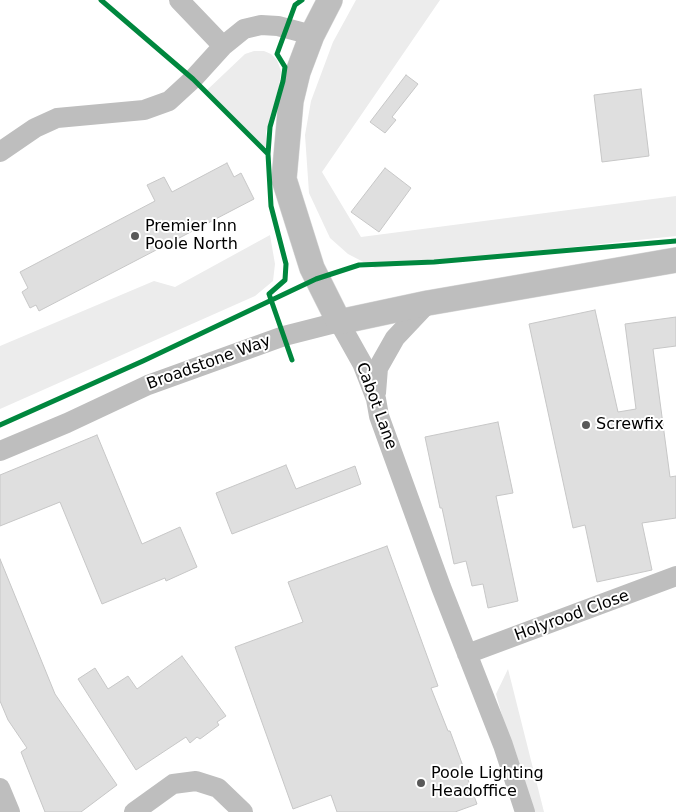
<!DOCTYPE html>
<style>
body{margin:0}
canvas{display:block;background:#fff}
</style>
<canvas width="676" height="812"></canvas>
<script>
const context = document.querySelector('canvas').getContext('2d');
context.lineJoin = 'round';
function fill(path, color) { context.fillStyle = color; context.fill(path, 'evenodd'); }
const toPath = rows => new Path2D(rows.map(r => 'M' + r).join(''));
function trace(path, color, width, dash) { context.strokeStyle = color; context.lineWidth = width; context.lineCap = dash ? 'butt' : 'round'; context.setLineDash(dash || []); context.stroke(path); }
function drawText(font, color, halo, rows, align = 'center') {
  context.font = font + ' "DejaVu Sans",sans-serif'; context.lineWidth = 4; context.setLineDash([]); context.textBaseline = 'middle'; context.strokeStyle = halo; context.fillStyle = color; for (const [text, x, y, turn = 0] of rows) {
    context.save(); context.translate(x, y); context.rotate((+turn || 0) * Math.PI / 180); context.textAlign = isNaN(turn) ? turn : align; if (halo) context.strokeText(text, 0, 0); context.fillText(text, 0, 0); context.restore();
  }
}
fill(toPath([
 [356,0,440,0,322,172,361,237,676,196,676,236,375,268,348,254,330,238,309,193,305,135,311,101,333,42],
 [254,51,264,51,271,54,277,60,281,71,279,87,266,132,267,147,263,147,206,91,245,54],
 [270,235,275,264,273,281,255,296,0,409,0,346,154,281,175,287],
 [508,669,544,812,529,812,496,694]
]), '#ececec');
const building = toPath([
 [406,75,418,84,392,117,396,120,385,133,370,122,406,75],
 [641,89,649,156,602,162,594,95,641,89],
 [227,163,234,177,241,173,254,199,39,311,36,305,30,308,22,292,28,288,20,272,155,201,147,185,164,177,172,192,227,163],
 [385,168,411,188,379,232,351,212,385,168],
 [595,310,618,412,636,409,625,324,676,317,676,346,653,349,670,477,676,476,676,518,642,523,652,570,597,582,585,525,573,528,529,324,595,310],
 [498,422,513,493,496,496,518,601,488,608,483,584,472,586,466,561,454,564,442,508,440,508,425,437,498,422],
 [97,435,142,544,180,527,197,567,166,581,165,578,102,604,60,502,0,526,0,475,97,435],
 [286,465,296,489,355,466,361,484,232,534,216,493,286,465],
 [387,546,438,686,431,688,448,731,450,731,477,804,455,812,337,812,331,795,293,809,235,647,303,622,288,582,387,546],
 [0,559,55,694,117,785,81,812,45,812,21,752,27,748,8,720,0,701,0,559],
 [182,656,226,716,217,722,219,725,200,739,197,737,190,743,186,737,136,770,78,679,95,668,108,689,128,676,137,689,182,656]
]);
fill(building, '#dfdfdf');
trace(building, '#c7c7c7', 1);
const major = toPath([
 [330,0,312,35,298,72,291,101,284,179,312,268,339,322,428,303,676,260]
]);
trace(major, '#dbdbdb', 26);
trace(toPath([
 [179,0,223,46],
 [0,152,35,128,57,118,144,110,169,101,193,79,223,46,244,29,261,25,278,26,312,35],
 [376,393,378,368,395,338,428,303],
 [0,451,67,423,148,385,284,336,339,322,362,363,376,399,379,416,441,587,503,745,525,812],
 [467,654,676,576],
 [0,788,10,812],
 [134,812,173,784,196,781,218,788,243,812]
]), '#bebebe', 20);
trace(major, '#bebebe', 25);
trace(toPath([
 [101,0,193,79,268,154,271,206,286,264,285,280,269,294,292,360],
 [268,154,270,127,283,81,285,67,277,54,295,5,302,0],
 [0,425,143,361,316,279,359,265,434,262,676,241]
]), '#00873e', 5);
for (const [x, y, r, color] of [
 [135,236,5,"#595959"],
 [586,425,5,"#595959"],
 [421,783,5,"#595959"]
]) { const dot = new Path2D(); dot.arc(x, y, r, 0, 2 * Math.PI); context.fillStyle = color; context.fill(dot); trace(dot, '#fff', 2); }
drawText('16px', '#000', '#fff', [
 ["Premier Inn",145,227],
 ["Poole North",145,245],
 ["Screwfix",596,425],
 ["Poole Lighting",431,774],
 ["Headoffice",431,792]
], 'left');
drawText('16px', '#000', '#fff', [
 ["Broadstone Way",209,363,-20],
 ["Cabot Lane",376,406,70],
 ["Holyrood Close",572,616,-20]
]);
</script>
